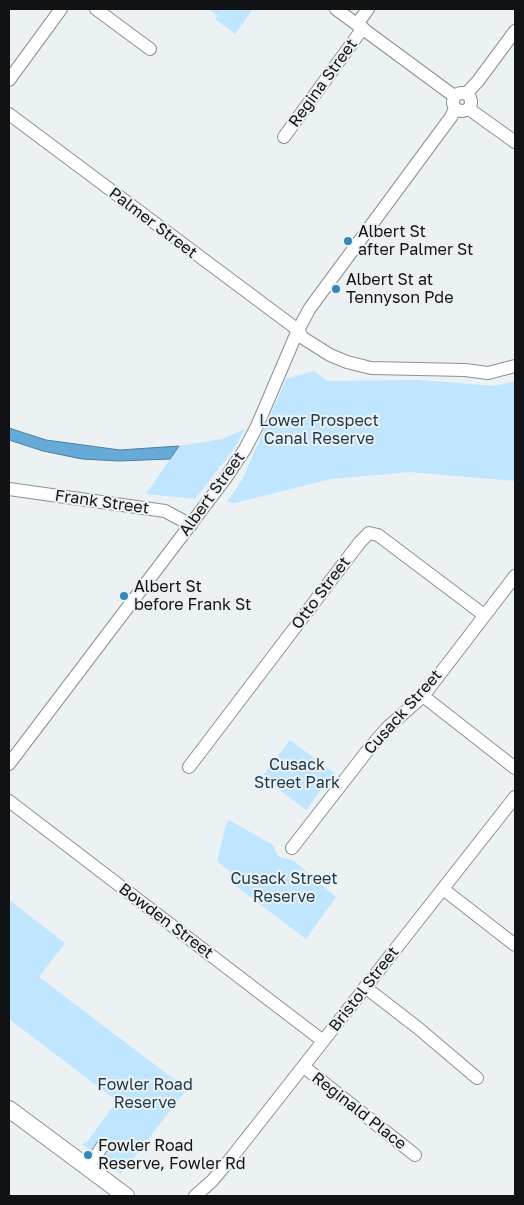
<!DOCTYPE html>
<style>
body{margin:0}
#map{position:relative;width:524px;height:1205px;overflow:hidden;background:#ecf1f4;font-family:"Golos Text",sans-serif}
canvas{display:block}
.frame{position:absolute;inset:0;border:10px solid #101213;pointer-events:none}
</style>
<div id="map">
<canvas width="524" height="1205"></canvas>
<div class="frame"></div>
</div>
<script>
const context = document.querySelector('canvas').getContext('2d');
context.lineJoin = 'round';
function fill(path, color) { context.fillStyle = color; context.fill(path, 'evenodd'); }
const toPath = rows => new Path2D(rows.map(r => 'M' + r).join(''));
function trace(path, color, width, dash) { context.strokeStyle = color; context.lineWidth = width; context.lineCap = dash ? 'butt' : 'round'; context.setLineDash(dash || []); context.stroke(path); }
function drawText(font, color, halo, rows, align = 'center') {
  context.font = font + ' "Golos Text",sans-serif'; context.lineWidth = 4; context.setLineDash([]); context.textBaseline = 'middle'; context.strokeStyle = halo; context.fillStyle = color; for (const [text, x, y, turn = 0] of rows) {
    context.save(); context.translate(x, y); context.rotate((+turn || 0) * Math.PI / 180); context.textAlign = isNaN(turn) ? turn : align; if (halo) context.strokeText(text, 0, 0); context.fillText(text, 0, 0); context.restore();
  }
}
fill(toPath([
 [209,9,253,9,235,34,215,19,218,16],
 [314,371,327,381,421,380,495,386,515,381,515,481,410,472,331,479,235,503,227,502,242,480,286,379],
 [245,429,234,449,195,499,146,494,179,446,222,439],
 [290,740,334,773,306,810,262,777],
 [229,820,273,845,278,856,294,861,336,897,306,939,229,881,234,875,217,861,226,824],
 [9,900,65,943,39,977,187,1089,121,1174,82,1144,87,1142,117,1101,9,1019]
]), '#c0e5ff');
const water = toPath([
 [9,428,46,440,120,450,179,446,170,459,119,461,82,459,43,451,9,440,9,428]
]);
fill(water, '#66aad7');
trace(water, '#4c7c9c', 1);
const minor = toPath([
 [96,9,150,49],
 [336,9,454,96],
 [357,24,368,9],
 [9,80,61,9],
 '453 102a9 9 0 1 1 18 0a9 9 0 1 1-18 0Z',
 [466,94,478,81,515,31],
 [469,109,515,142],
 [9,114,298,330,303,338,330,355,347,362,371,368,465,370,488,373,515,366],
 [284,137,363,28],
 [9,489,165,511,191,525],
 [423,696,515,768],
 [9,764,225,479,245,449,257,426,298,330,310,308,451,117,455,109],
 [189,767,360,542,369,533,378,535,484,615],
 [9,801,323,1041],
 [292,848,368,750,387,728,423,696,515,576],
 [443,889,515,945],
 [365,987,418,1028,477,1078],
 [304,1067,415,1155],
 [88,1168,103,1145],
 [195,1196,212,1181,232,1157,515,797]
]);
const major = toPath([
 [9,1109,126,1196]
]);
trace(minor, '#8b9093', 14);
trace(major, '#8b9093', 18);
trace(minor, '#fff', 12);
trace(major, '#fff', 16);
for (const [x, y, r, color] of [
 [348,241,5,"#3687b8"],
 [336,289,5,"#3687b8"],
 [124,596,5,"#3687b8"],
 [88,1155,5,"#3687b8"]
]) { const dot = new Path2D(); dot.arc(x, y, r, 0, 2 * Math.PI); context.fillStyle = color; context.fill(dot); trace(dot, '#ecf1f4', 2); }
drawText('16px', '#101213', '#ecf1f4', [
 ["Regina Street",323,83,-54],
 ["Palmer Street",153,223,37],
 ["Albert Street",212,494,-54],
 ["Frank Street",102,502,8],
 ["Otto Street",321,593,-53],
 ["Cusack Street",403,712,-48],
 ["Bowden Street",166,921,37],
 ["Bristol Street",364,989,-52],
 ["Reginald Place",359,1111,38]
]);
drawText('16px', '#101213', '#ecf1f4', [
 ["Albert St",358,232],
 ["after Palmer St",358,250],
 ["Albert St at",346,280],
 ["Tennyson Pde",346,298],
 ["Albert St",134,587],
 ["before Frank St",134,605],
 ["Fowler Road",98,1146],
 ["Reserve, Fowler Rd",98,1164]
], 'left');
drawText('16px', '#18374a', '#ecf1f4', [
 ["Lower Prospect",319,421],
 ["Canal Reserve",319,439],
 ["Cusack",297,765],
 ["Street Park",297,783],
 ["Cusack Street",284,879],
 ["Reserve",284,897],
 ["Fowler Road",145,1085],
 ["Reserve",145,1103]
]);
</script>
